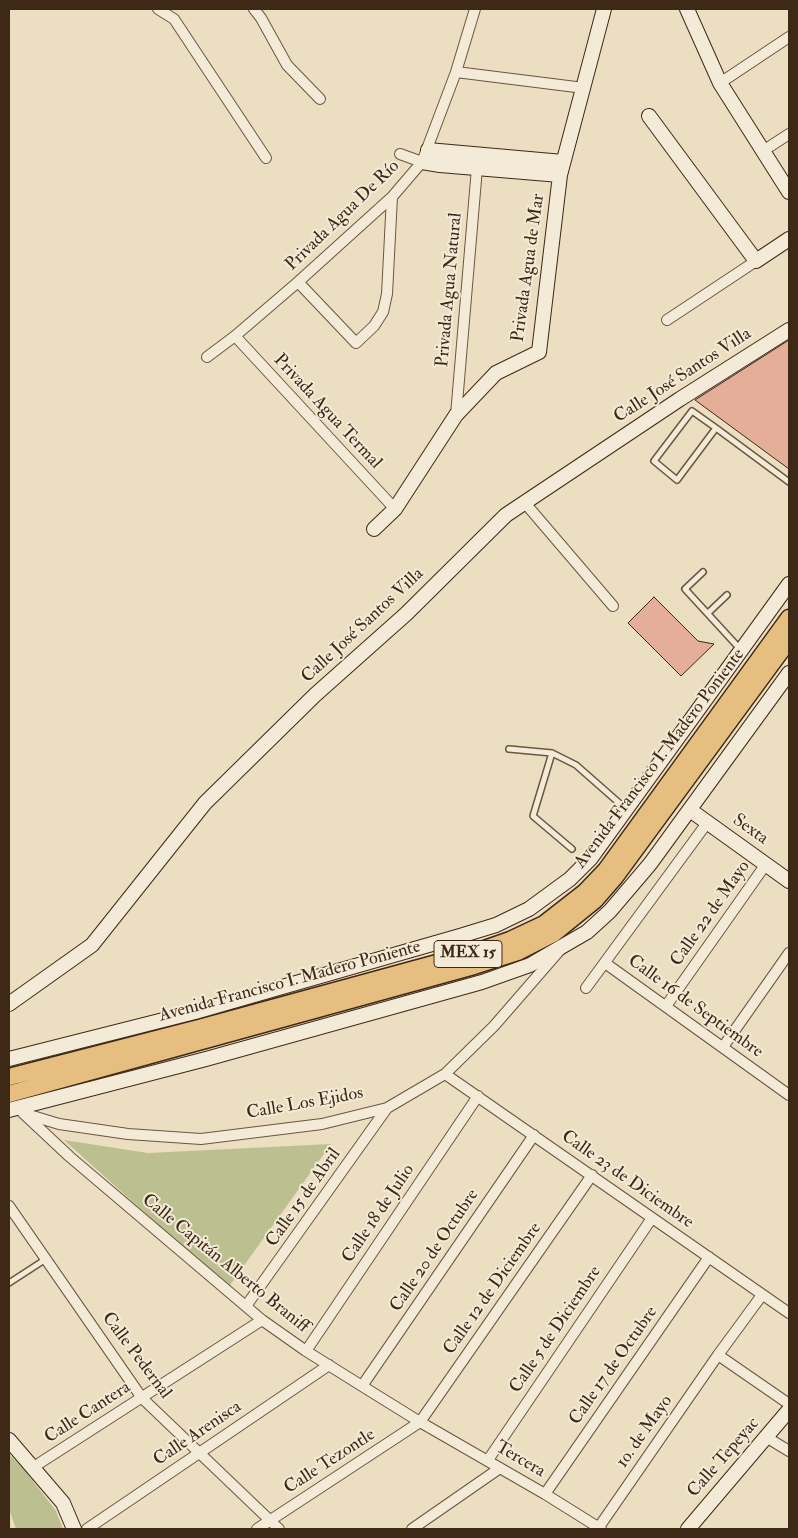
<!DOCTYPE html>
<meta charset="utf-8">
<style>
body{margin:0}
#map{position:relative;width:798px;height:1538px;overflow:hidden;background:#ecdec1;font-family:"IM FELL Double Pica",serif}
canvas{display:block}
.frame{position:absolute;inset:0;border:10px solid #3e2916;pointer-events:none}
</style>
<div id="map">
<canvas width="798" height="1538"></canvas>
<div class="frame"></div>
</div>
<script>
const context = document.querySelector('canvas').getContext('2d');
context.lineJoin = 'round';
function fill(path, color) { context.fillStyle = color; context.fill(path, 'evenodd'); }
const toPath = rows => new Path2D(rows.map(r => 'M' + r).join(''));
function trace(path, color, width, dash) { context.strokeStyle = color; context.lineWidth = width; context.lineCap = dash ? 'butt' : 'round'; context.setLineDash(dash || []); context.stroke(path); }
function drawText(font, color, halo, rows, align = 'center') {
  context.font = font + ' "IM FELL Double Pica",serif'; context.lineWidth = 4; context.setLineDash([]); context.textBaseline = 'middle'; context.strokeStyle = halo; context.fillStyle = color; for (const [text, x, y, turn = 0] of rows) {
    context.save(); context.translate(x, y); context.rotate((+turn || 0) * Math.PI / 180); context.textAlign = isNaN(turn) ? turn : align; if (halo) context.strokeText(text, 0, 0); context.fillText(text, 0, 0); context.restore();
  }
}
fill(toPath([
 [64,1140,148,1153,331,1144,228,1288],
 [9,1454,23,1468,56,1511,63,1529,16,1529,9,1509]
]), '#bcc090');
const building = toPath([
 [789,340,789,469,695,400,789,340],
 [654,597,698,641,714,644,681,676,628,623,654,597]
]);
fill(building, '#e5ae98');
trace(building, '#3e2916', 1);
const lane = toPath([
 [716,428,677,480,654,461,692,411,716,428,789,482],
 [703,572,685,589,741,650],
 [708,613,727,595],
 [509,749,552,753,576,765,626,809],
 [552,753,533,816,572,849],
 [9,1283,46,1259]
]);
const street = toPath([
 [158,9,174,19,266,158],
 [254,9,261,18,287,65,320,99],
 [456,72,584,88],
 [720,83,789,37],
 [763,151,789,134],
 [400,154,422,162],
 [298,282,356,343,374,326,383,312,387,294,392,197],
 [667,320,756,261],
 [235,336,395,509],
 [207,357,235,336,298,282,392,197,422,162,456,72,475,9],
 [456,415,477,168],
 [525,503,613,606],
 [605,963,789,1095],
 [586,988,707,823],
 [666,1006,766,864],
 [723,1047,789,953],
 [445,1074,789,1313],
 [23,1113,70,1157,262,1320,306,1351,362,1386,420,1422,545,1494,601,1529],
 [26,1114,59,1124,128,1134,201,1139,322,1124,387,1108,445,1074,494,1026,560,950],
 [9,1206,142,1398,279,1529],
 [246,1306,387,1108],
 [306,1351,478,1096],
 [718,1355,789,1404],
 [362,1386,534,1135],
 [766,1437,789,1451],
 [488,1460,652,1218],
 [32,1468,262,1320],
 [545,1494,709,1257],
 [599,1527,718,1355,762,1295],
 [87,1529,329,1365],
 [257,1529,420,1422,592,1175],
 [412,1529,500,1468]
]);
const secondary = toPath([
 [687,9,720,83,789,192],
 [649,116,756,261,789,239],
 [428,150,563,162],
 [422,162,440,165,560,175],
 [374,529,395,509,456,415,496,373,539,352,560,175,604,9],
 [690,810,789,881],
 [9,1004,92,945,205,803,315,695,406,614,506,515,680,399,789,330],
 [9,1059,195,1012,460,936,496,925,529,909,570,879,591,858,789,584],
 [9,1110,206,1059,482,982,530,965,587,932,610,911,650,864,789,673],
 [9,1440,63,1503,74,1529],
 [688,1529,789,1410]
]);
const primary = toPath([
 [9,1077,199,1028,470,954,510,940,544,924,585,892,606,870,789,618],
 [9,1094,474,966,518,952,553,934,595,900,615,877,789,640]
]);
trace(lane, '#6a5641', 8);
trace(street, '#6a5641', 12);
trace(secondary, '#3e2916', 16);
trace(primary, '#3e2916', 19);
trace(lane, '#f3ead7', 5);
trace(street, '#f3ead7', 10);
trace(secondary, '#f3ead7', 14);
trace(primary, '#e6bf80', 16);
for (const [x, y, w] of [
 [468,954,68]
]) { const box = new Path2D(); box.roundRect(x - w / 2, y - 13.5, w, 27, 4); context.fillStyle = '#f3ead7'; context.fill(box); trace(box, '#3e2916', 1); }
drawText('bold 16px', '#3e2916', null, [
 ["MEX 15",468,954]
]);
drawText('18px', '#3e2916', '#f3ead7', [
 ["Privada Agua De Río",343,216,-44],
 ["Privada Agua de Mar",529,268,-82],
 ["Privada Agua Natural",450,290,-85],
 ["Calle José Santos Villa",683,376,-33],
 ["Privada Agua Termal",327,412,47],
 ["Calle José Santos Villa",363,626,-43],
 ["Avenida Francisco I. Madero Poniente",660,759,-53],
 ["Sexta",750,830,35],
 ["Calle 22 de Mayo",711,914,-55],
 ["Avenida Francisco I. Madero Poniente",290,982,-15],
 ["Calle 16 de Septiembre",695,1007,36],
 ["Calle Los Ejidos",305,1104,-10],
 ["Calle 23 de Diciembre",627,1180,35],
 ["Calle 15 de Abril",304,1198,-55],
 ["Calle 18 de Julio",379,1214,-56],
 ["Calle 20 de Octubre",435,1251,-56],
 ["Calle Capitán Alberto Braniff",225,1264,39],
 ["Calle 12 de Diciembre",493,1289,-55],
 ["Calle 5 de Diciembre",556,1330,-56],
 ["Calle Pedernal",136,1356,53],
 ["Calle 17 de Octubre",614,1366,-55],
 ["Calle Cantera",88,1413,-33],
 ["1o. de Mayo",645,1432,-55],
 ["Calle Arenisca",198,1434,-34],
 ["Calle Tepeyac",724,1458,-49],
 ["Tercera",520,1460,30],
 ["Calle Tezontle",330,1462,-33]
]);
</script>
